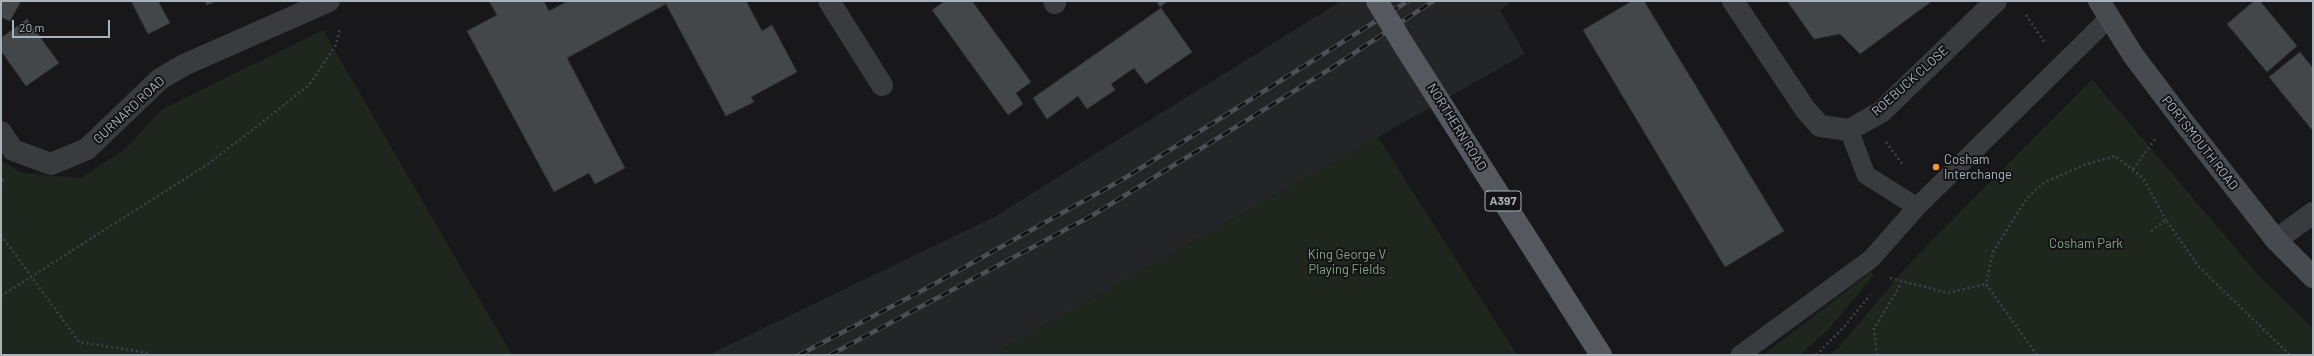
<!DOCTYPE html>
<style>
body{margin:0}
#map{position:relative;width:2314px;height:356px;overflow:hidden;background:#18181a;font-family:Barlow,sans-serif}
canvas{display:block}
.frame{position:absolute;inset:0;border:2px solid #aab2ba;pointer-events:none}
.scale{position:absolute;left:12px;top:20px;width:98px;height:18px;box-sizing:border-box;border:2px solid #aab2ba;border-top:0;padding-left:5px;font-size:12px;line-height:14px;white-space:nowrap;color:#aab2ba;-webkit-text-stroke:3px #131315;paint-order:stroke}
</style>
<div id="map">
<canvas width="2314" height="356"></canvas>
<div class="frame"></div>
<div class="scale">20 m</div>
</div>
<script>
const context = document.querySelector('canvas').getContext('2d');
context.lineJoin = 'round';
function fill(path, color) { context.fillStyle = color; context.fill(path, 'evenodd'); }
const toPath = rows => new Path2D(rows.map(r => 'M' + r).join(''));
function trace(path, color, width, dash) { context.strokeStyle = color; context.lineWidth = width; context.lineCap = dash ? 'butt' : 'round'; context.setLineDash(dash || []); context.stroke(path); }
function drawText(font, color, halo, rows, align = 'center') {
  context.font = font + ' Barlow,sans-serif'; context.lineWidth = 4; context.setLineDash([]); context.textBaseline = 'middle'; context.strokeStyle = halo; context.fillStyle = color; for (const [text, x, y, turn = 0] of rows) {
    context.save(); context.translate(x, y); context.rotate((+turn || 0) * Math.PI / 180); context.textAlign = isNaN(turn) ? turn : align; if (halo) context.strokeText(text, 0, 0); context.fillText(text, 0, 0); context.restore();
  }
}
fill(toPath([
 [1341,1,1512,1,1500,10,1525,54,992,355,708,355,994,217]
]), '#242527');
fill(toPath([
 [323,30,512,355,1,355,1,160,22,173,81,178,125,149,161,110],
 [2092,79,2260,277,2313,328,2313,355,1829,355,1838,348,1909,264],
 [1378,137,1517,355,992,355],
 [1871,272,1874,275,1828,330,1800,355,1763,355]
]), '#1e261e');
const building = toPath([
 [1,1,21,1,10,21,1,17,1,1],
 [131,1,158,1,170,23,148,34,131,1],
 [205,1,217,1,207,5,205,1],
 [489,1,544,1,549,11,568,1,746,1,762,31,772,25,797,72,751,97,754,102,726,116,666,4,567,58,625,168,595,184,589,173,554,192,467,31,497,15,489,1],
 [945,1,972,1,1031,82,1016,93,1023,104,1008,115,932,10,945,1],
 [1156,1,1168,1,1160,7,1156,1],
 [1632,1,1644,1,1784,231,1725,267,1583,30,1632,1],
 [1787,1,1932,1,1860,54,1840,34,1814,39,1787,1],
 [2254,1,2260,1,2297,46,2267,72,2227,24,2254,1],
 [1161,8,1192,52,1146,84,1134,68,1111,84,1115,90,1087,109,1078,96,1047,119,1033,98,1161,8],
 [27,19,59,63,26,86,1,51,1,38,27,19],
 [2300,52,2313,68,2313,131,2269,77,2300,52]
]);
fill(building, '#44474a');
trace(building, '#323336', 1);
trace(toPath([
 [2026,15,2045,43],
 [1886,142,1903,165],
 [2133,169,2156,138],
 [1,186,4,177],
 [2151,231,2166,220,2199,267,2290,355],
 [1,235,79,342,148,353],
 [1890,278,1948,293,1986,284],
 [1,296,208,164,260,124,309,85,336,45,340,28],
 [1816,355,1844,327,1870,295],
 [1877,355,1874,329,1902,282],
 [2037,355,1986,284,1993,252,2027,198,2045,182,2084,165,2115,156,2143,178,2166,220]
]), '#3f4246', 2.5, [2, 3]);
trace(toPath([
 [1849,130,1866,175,1917,207],
 [1740,355,1871,259,1917,207,2109,18]
]), '#393b3f', 19);
trace(toPath([
 [829,1,882,85],
 [1054,1,1055,3],
 [1733,1,1805,109,1820,126,1849,130,1881,112,1996,1],
 [1,132,13,150,51,164,87,149,160,79,184,65,329,1],
 [2276,240,2313,213]
]), '#393b3f', 22);
trace(toPath([
 [2099,1,2133,55,2182,120,2276,240,2313,277]
]), '#474a4f', 22);
trace(toPath([
 [1405,47,1601,355]
]), '#55595f', 22);
const rail = toPath([
 [799,355,927,288,1125,178,1408,1],
 [830,355,1093,215,1330,69,1433,1]
]);
trace(rail, '#4c4f54', 4.5);
trace(rail, '#131315', 3, [9]);
trace(toPath([
 [1377,1,1405,47]
]), '#55595f', 22);
for (const [x, y, r, color] of [
 [1936,167,4,"#f69735"]
]) { const dot = new Path2D(); dot.arc(x, y, r, 0, 2 * Math.PI); context.fillStyle = color; context.fill(dot); trace(dot, '#131315', 1.5); }
for (const [x, y, w] of [
 [1503,201,36]
]) { const box = new Path2D(); box.roundRect(x - w / 2, y - 10, w, 20, 3); context.fillStyle = '#131315'; context.fill(box); trace(box, '#aab2ba', 1); }
drawText('bold 12px', '#aab2ba', null, [
 ["A397",1503,201]
]);
drawText('13px', '#aab2ba', '#131315', [
 ["ROEBUCK CLOSE",1910,81,-42],
 ["GURNARD ROAD",129,110,-43],
 ["NORTHERN ROAD",1457,127,58],
 ["PORTSMOUTH ROAD",2200,143,52]
]);
drawText('13px', '#aab2ba', '#131315', [
 ["Cosham",1944,160],
 ["Interchange",1944,175]
], 'left');
drawText('13px', '#84a581', '#131315', [
 ["Cosham Park",2086,244],
 ["King George V",1347,255],
 ["Playing Fields",1347,270]
]);
</script>
